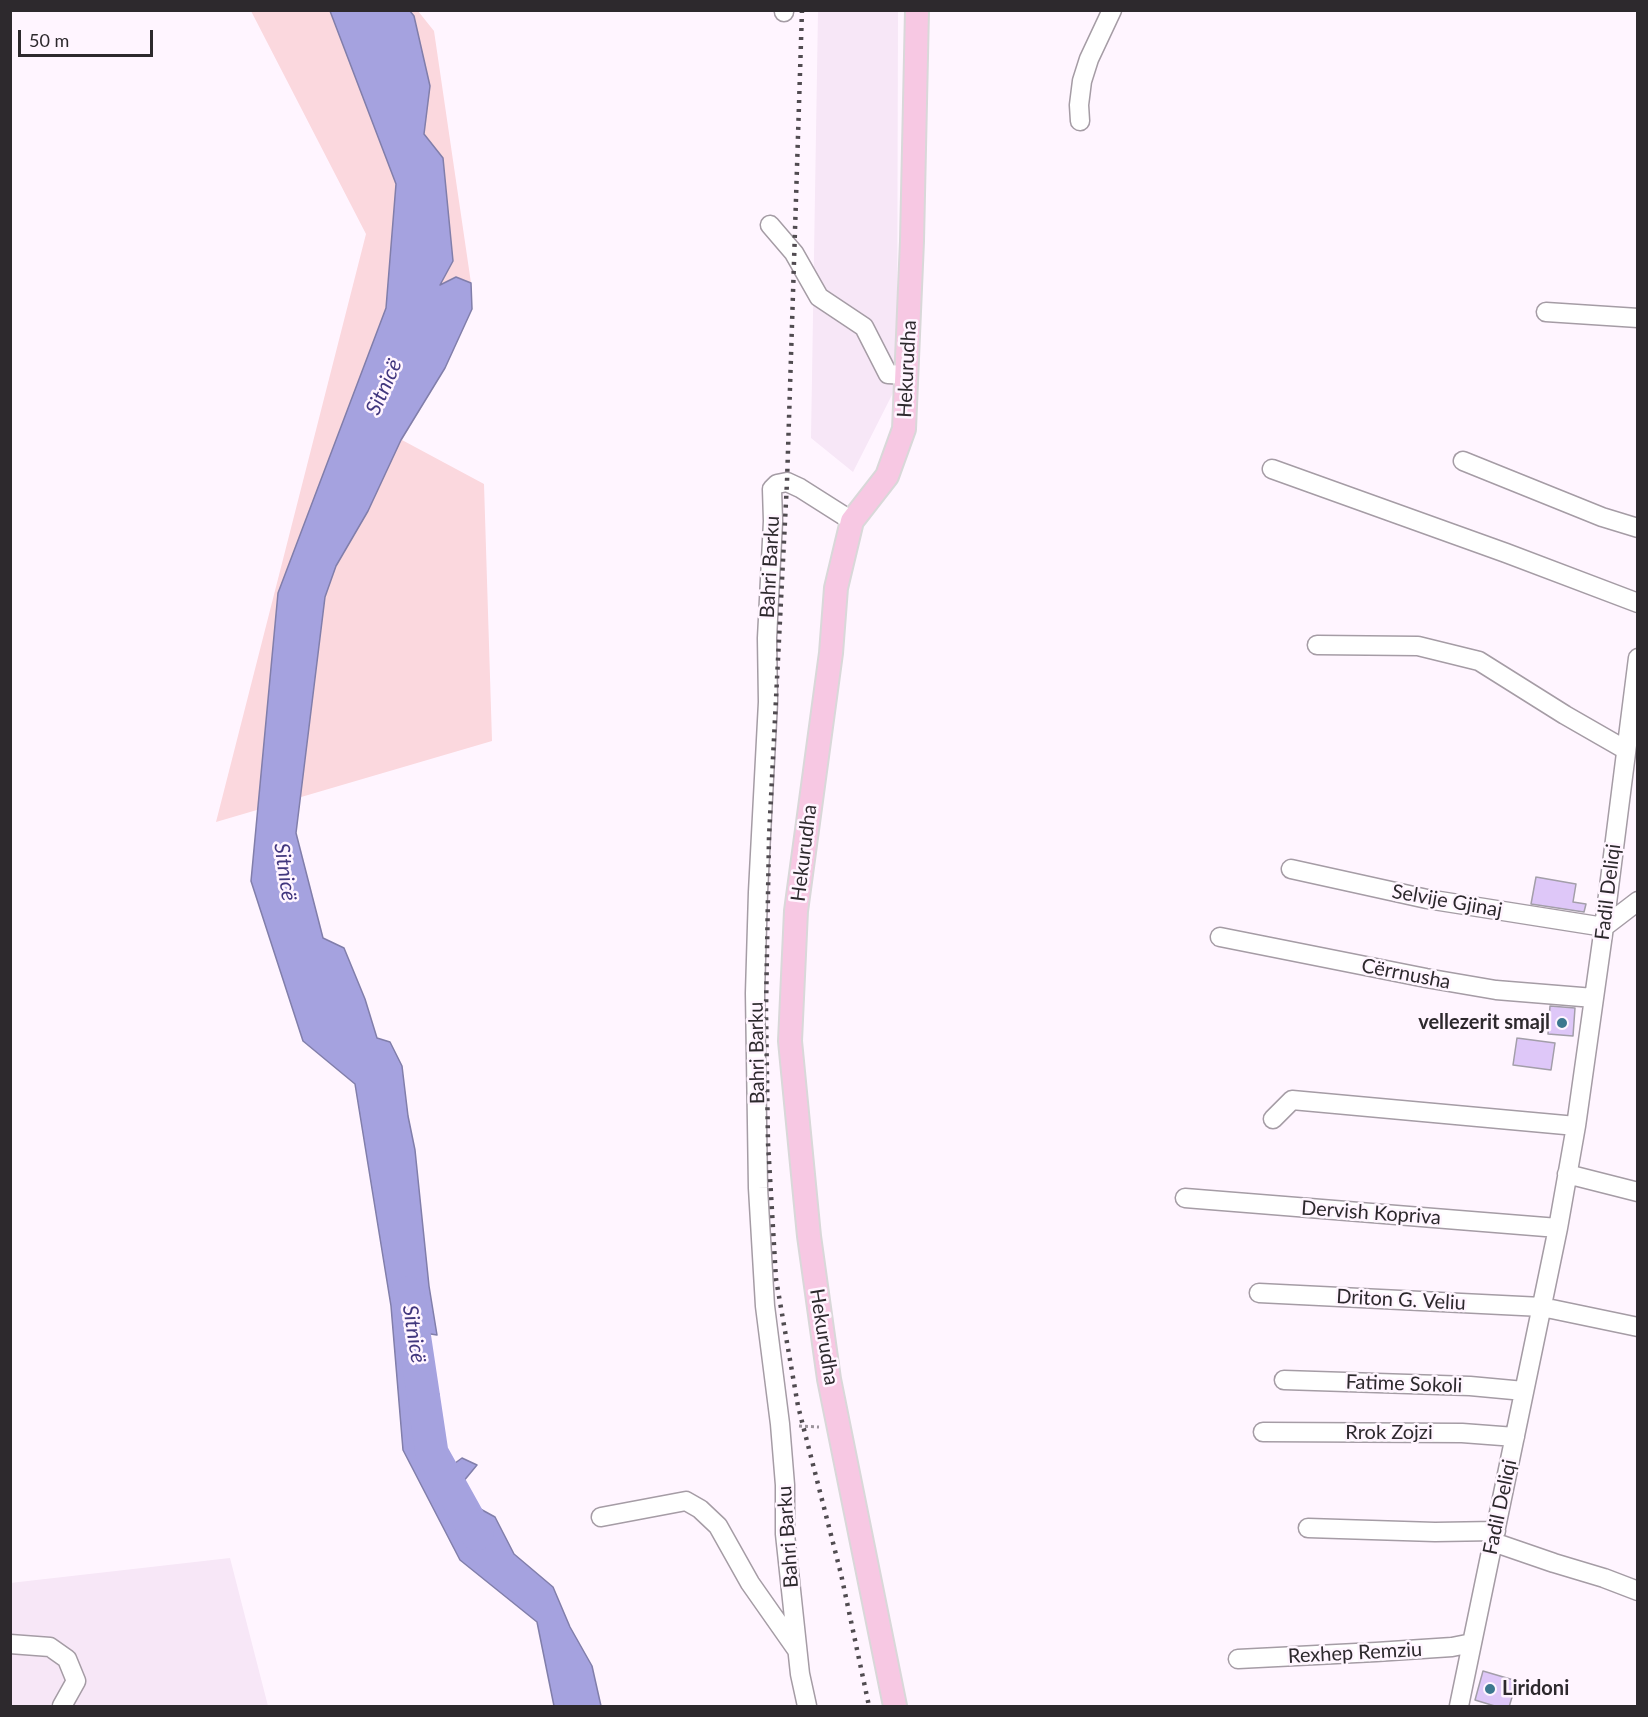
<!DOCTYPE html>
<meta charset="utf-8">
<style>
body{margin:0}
#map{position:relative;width:1648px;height:1717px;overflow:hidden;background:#fff5ff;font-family:Lato,sans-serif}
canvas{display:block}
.frame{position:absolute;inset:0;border:12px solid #2d292d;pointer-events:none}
.scale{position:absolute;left:18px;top:30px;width:135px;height:27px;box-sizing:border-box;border:3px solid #2d292d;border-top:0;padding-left:8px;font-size:18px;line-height:21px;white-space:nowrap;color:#2d292d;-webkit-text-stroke:4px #fff5ff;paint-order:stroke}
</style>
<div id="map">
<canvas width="1648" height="1717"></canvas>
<div class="frame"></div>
<div class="scale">50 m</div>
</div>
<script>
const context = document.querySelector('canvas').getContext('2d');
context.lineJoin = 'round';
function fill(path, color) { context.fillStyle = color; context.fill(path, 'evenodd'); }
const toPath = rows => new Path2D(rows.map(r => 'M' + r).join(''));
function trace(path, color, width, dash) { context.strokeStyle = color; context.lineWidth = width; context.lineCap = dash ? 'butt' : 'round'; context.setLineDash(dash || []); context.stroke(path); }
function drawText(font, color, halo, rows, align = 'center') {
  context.font = font + ' Lato,sans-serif'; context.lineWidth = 5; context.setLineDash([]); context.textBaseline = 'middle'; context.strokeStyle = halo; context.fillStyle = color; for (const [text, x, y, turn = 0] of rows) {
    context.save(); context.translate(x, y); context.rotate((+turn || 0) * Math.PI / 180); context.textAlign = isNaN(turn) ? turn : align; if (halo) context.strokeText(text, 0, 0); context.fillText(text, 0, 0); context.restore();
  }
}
fill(toPath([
 [818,11,898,11,897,385,853,472,811,438],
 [230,1558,268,1706,11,1706,10,1583]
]), '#f7e7f7');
fill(toPath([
 [251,11,418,11,434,31,471,283,472,309,445,368,402,440,484,484,492,741,216,822,366,234]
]), '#fbd8de');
const water = toPath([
 [330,11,410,11,414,16,430,86,424,134,443,158,453,261,440,285,456,277,471,283,472,309,445,368,401,440,368,511,336,566,325,597,296,833,323,938,344,948,365,999,377,1038,390,1042,402,1066,408,1116,415,1150,429,1286,437,1335,418,1332,406,1354,417,1392,439,1394,434,1434,451,1466,462,1458,477,1465,453,1494,495,1517,514,1554,553,1587,570,1627,592,1666,601,1706,554,1706,537,1622,460,1560,403,1450,391,1306,355,1084,303,1041,251,881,278,593,386,308,396,184,330,11]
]);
fill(water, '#a5a2df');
trace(water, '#817eaa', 1.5);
trace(toPath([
 [408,1293,432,1453,477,1534]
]), '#a5a2df', 33);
const building = toPath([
 [1536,877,1576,884,1573,902,1586,904,1584,912,1531,904,1536,877],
 [1550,1006,1575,1008,1573,1036,1548,1034,1550,1006],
 [1517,1038,1555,1043,1551,1070,1513,1065,1517,1038],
 [1483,1671,1517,1681,1509,1707,1498,1707,1475,1700,1483,1671]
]);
fill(building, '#dec7f8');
trace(building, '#a39ea9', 1.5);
const minor = toPath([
 [784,12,784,10],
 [1080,121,1079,105,1082,81,1089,59,1112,10],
 [770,225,794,253,819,297,864,327,888,374,908,375],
 [1546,312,1638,318],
 [1463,461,1602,517,1638,528],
 [1272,469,1506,553,1638,603],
 [1317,645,1418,646,1479,661,1565,715,1626,750],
 [1291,869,1427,899,1604,927],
 [1604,927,1638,901],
 [1220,937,1426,978,1496,990,1594,998],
 [1273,1119,1292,1100,1576,1126],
 [1567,1174,1638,1192],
 [1185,1198,1558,1228],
 [1259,1293,1542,1307,1638,1327],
 [1284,1380,1470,1386,1524,1391],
 [1263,1432,1462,1433,1515,1437],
 [601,1517,686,1501,700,1509,718,1526,750,1583,797,1650],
 [1308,1528,1435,1532,1496,1531],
 [1493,1542,1554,1563,1604,1578,1638,1591],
 [10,1644,50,1647,67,1659,76,1681,62,1706],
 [1238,1659,1376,1652,1452,1647,1472,1643],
 [807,1706,800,1674,785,1534,785,1485,780,1424,765,1306,758,1188,755,993,758,892,768,702,767,638,773,521,772,489,777,484,787,482,800,488,852,521],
 [1459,1706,1558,1228,1576,1126,1604,927,1638,658]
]);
const major = toPath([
 [895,1706,829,1379,809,1236,790,1041,796,911,831,653,836,588,852,521,887,476,904,429,912,241,917,10]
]);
trace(minor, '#a59ca5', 21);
trace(major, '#d9d8d9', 26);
trace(toPath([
 [799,1426,819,1427]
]), '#9c949c', 3, [3, 3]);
trace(minor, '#fff', 18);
trace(major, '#f7c8e3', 22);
trace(toPath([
 [802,10,787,482,769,837,766,1010,768,1143,776,1279,798,1406,841,1574,869,1706]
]), '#504b50', 4.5, [3, 6]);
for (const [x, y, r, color] of [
 [1562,1023,6,"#3c778f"],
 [1490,1689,6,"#3c778f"]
]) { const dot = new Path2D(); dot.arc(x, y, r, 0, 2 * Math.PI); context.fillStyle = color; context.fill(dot); trace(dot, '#fff5ff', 2); }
drawText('20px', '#2d292d', '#fff5ff', [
 ["Hekurudha",907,369,-87],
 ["Bahri Barku",770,567,-87],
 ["Hekurudha",804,853,-83],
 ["Fadil Deliqi",1608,892,-83],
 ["Selvije Gjinaj",1447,901,10],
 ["Cërrnusha",1406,974,11],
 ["Bahri Barku",757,1053,-91],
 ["Dervish Kopriva",1371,1213,4],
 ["Driton G. Veliu",1401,1300,3],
 ["Hekurudha",824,1337,81],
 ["Fatime Sokoli",1404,1384,2],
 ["Rrok Zojzi",1389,1433],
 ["Fadil Deliqi",1500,1507,-78],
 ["Bahri Barku",788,1537,-94],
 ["Rexhep Remziu",1355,1653,-3]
]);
drawText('bold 20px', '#2d292d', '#fff5ff', [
 ["vellezerit smajl",1550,1023],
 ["Liridoni",1502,1689,"left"]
], 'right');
drawText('italic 21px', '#41367e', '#fff5ff', [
 ["Sitnicë",384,387,-66],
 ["Sitnicë",285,872,82],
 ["Sitnicë",414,1334,81]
]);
</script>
